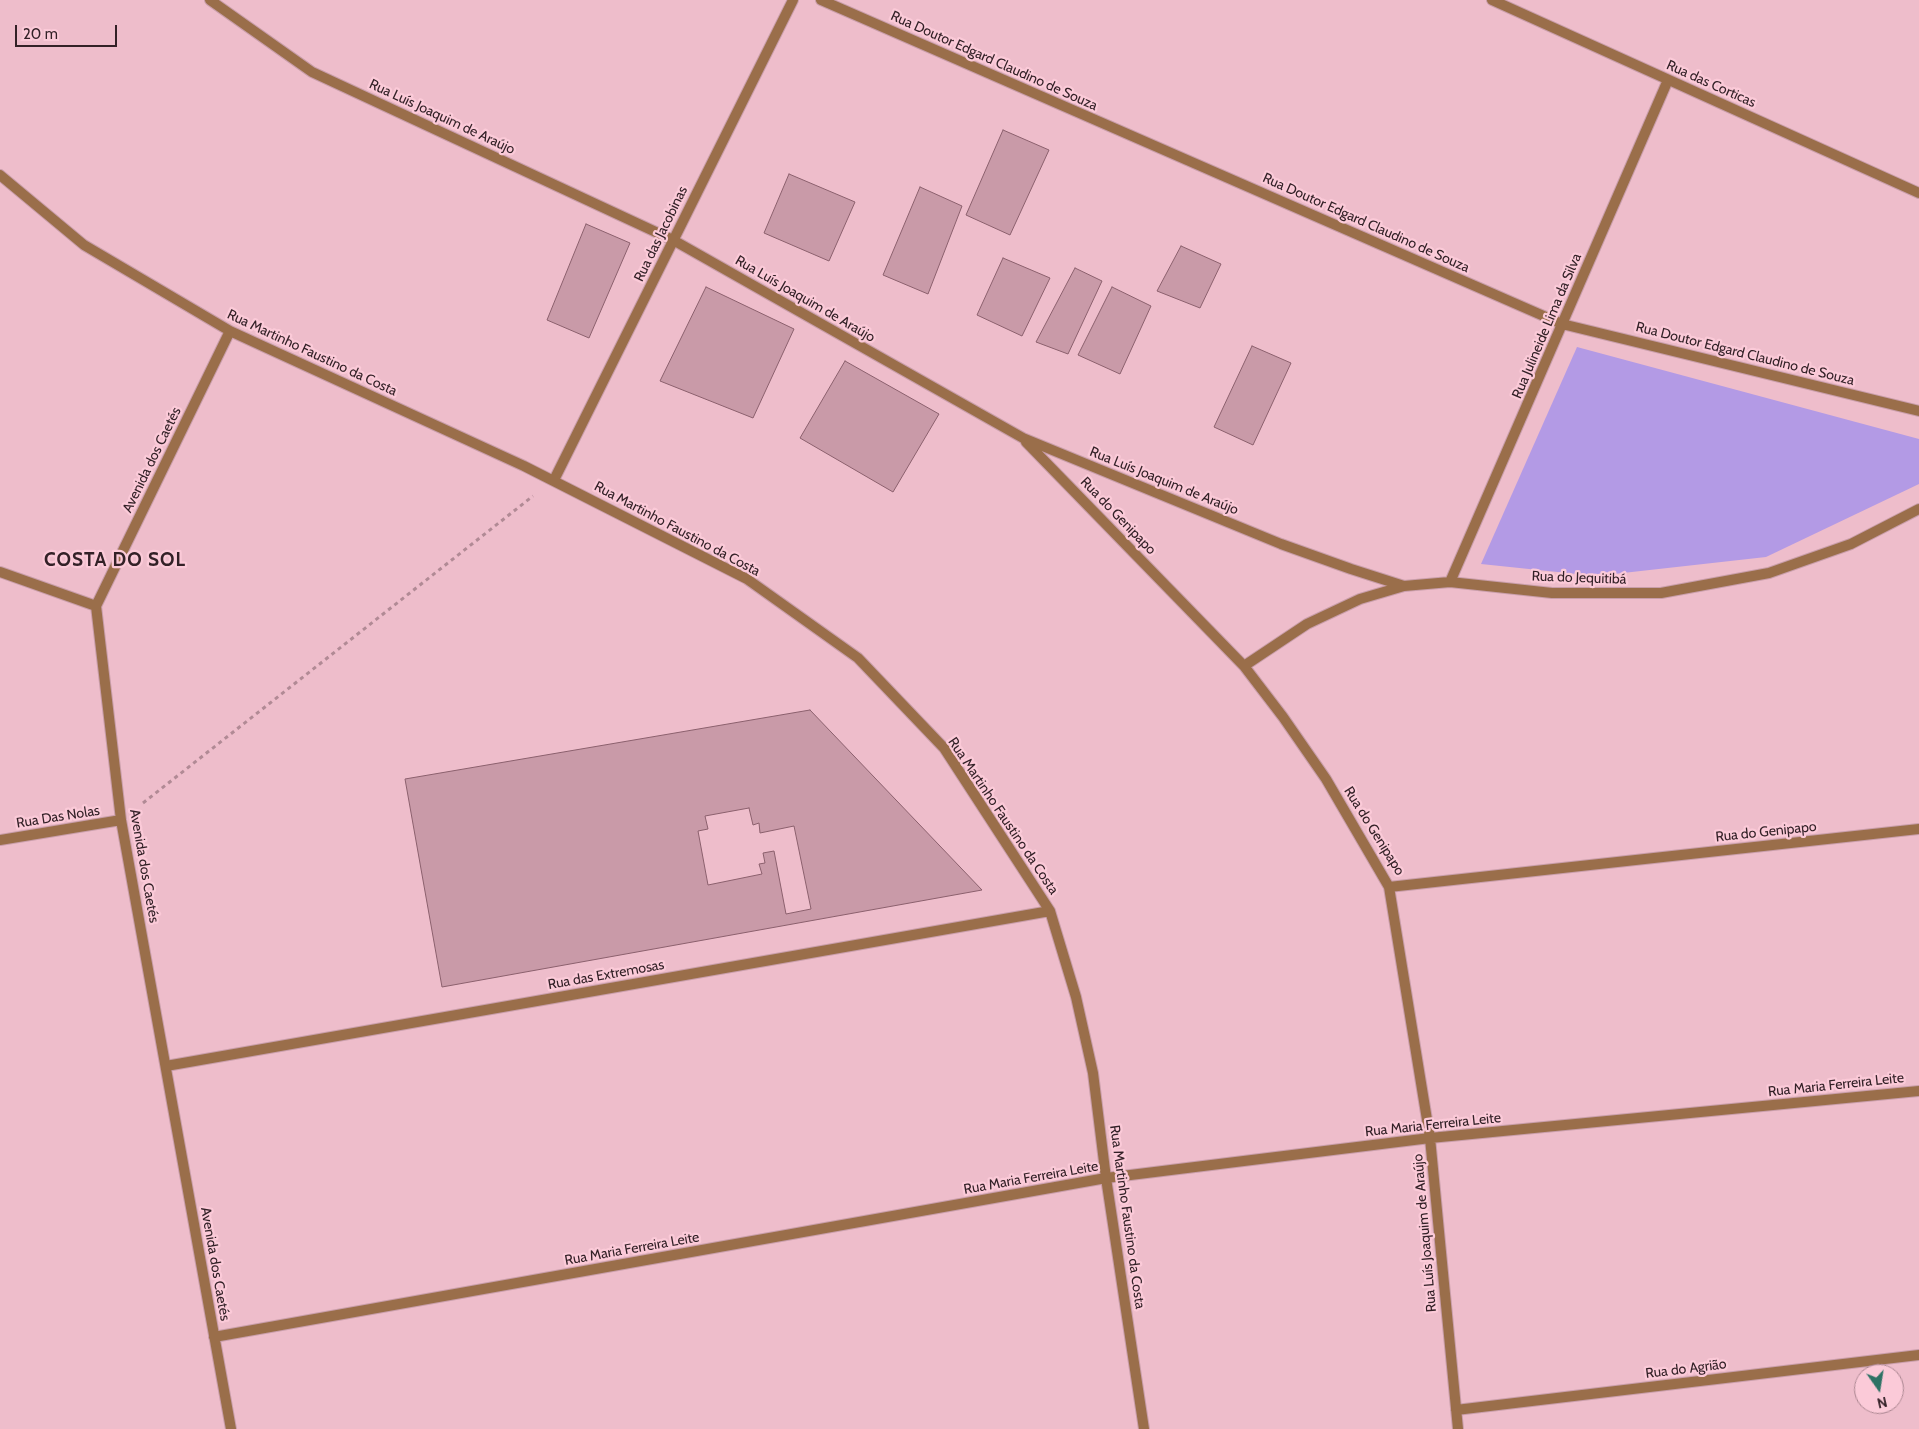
<!DOCTYPE html>
<meta charset="utf-8">
<style>
body{margin:0}
#map{position:relative;width:1919px;height:1429px;overflow:hidden;background:#eebdcb;font-family:Cabin,sans-serif}
canvas{display:block}
.north{position:absolute;left:1854px;top:1364px;width:50px;height:50px;box-sizing:border-box;background:#fbcad8;border:1px solid #ab8691;border-radius:50%;rotate:167deg;font-size:14px;font-weight:700;line-height:20px;text-align:center;color:#332127}
.north::after{content:'';display:block;margin:auto;width:18px;height:22px;background:#2e7265;clip-path:polygon(50% 0,100% 100%,50% 72%,0 100%)}
.scale{position:absolute;left:15px;top:25px;width:102px;height:22px;box-sizing:border-box;border:2px solid #332127;border-top:0;padding-left:6px;font-size:15px;line-height:18px;white-space:nowrap;color:#332127;-webkit-text-stroke:4px #fbcad8;paint-order:stroke}
</style>
<div id="map">
<canvas width="1919" height="1429"></canvas>
<div class="north">N</div>
<div class="scale">20 m</div>
</div>
<script>
const context = document.querySelector('canvas').getContext('2d');
context.lineJoin = 'round';
function fill(path, color) { context.fillStyle = color; context.fill(path, 'evenodd'); }
const toPath = rows => new Path2D(rows.map(r => 'M' + r).join(''));
function trace(path, color, width, dash) { context.strokeStyle = color; context.lineWidth = width; context.lineCap = dash ? 'butt' : 'round'; context.setLineDash(dash || []); context.stroke(path); }
function drawText(font, color, halo, rows, align = 'center') {
  context.font = font + ' Cabin,sans-serif'; context.lineWidth = 4.5; context.setLineDash([]); context.textBaseline = 'middle'; context.strokeStyle = halo; context.fillStyle = color; for (const [text, x, y, turn = 0] of rows) {
    context.save(); context.translate(x, y); context.rotate((+turn || 0) * Math.PI / 180); context.textAlign = isNaN(turn) ? turn : align; if (halo) context.strokeText(text, 0, 0); context.fillText(text, 0, 0); context.restore();
  }
}
fill(toPath([
 [1577,347,1919,439,1919,484,1766,557,1596,576,1481,564]
]), '#b39ae5');
const building = toPath([
 [1003,130,1049,150,1010,235,966,215,1003,130],
 [789,174,855,202,829,261,764,233,789,174],
 [920,187,962,206,928,294,883,275,920,187],
 [586,224,630,243,589,338,547,320,586,224],
 [1181,246,1221,264,1200,308,1157,291,1181,246],
 [1003,258,1050,278,1022,336,977,315,1003,258],
 [1075,268,1102,281,1068,354,1036,342,1075,268],
 [706,287,794,329,753,418,660,381,706,287],
 [1112,287,1151,306,1120,374,1078,355,1112,287],
 [1252,346,1291,363,1253,445,1214,427,1252,346],
 [845,361,939,414,893,492,800,438,845,361],
 [810,710,982,890,442,987,405,779,810,710],
 [749,808,753,825,759,823,760,833,794,826,811,909,786,914,774,851,763,853,765,863,759,864,762,874,708,885,698,831,708,829,705,816,749,808]
]);
fill(building, '#c99aa8');
trace(building, '#8b606d', 1);
const street = toPath([
 [210,0,312,72,673,240,1023,438,1281,544,1351,569,1404,586],
 [821,0,1562,324,1919,411],
 [1492,0,1919,193],
 [0,175,84,245,230,331,524,466,747,579,858,658,944,748,1050,911,1076,997,1093,1073,1106,1178,1144,1429],
 [230,331,96,606,121,820,231,1429],
 [1026,442,1244,666,1283,717,1326,779,1389,887,1430,1138,1458,1429],
 [554,480,793,0],
 [0,572,96,606],
 [1450,582,1668,80],
 [1244,666,1307,624,1360,599,1404,586,1450,582,1552,593,1661,593,1769,573,1851,544,1919,509],
 [0,840,121,820],
 [1389,887,1919,829],
 [166,1066,1050,911],
 [214,1337,1106,1178,1430,1138,1919,1091],
 [1456,1410,1919,1355]
]);
trace(street, '#c99eaa', 12);
trace(toPath([
 [143,803,533,496]
]), '#b18a95', 3, [4, 4]);
trace(street, '#9a6e4a', 10);
drawText('14px', '#332127', '#fbcad8', [
 ["Rua Doutor Edgard Claudino de Souza",994,61,24],
 ["Rua das Corticas",1711,84,24],
 ["Rua Luís Joaquim de Araújo",442,117,25],
 ["Rua Doutor Edgard Claudino de Souza",1366,223,24],
 ["Rua das Jacobinas",661,234,-64],
 ["Rua Luís Joaquim de Araújo",805,299,30],
 ["Rua Julineide Lima da Silva",1547,326,-67],
 ["Rua Martinho Faustino da Costa",312,353,25],
 ["Rua Doutor Edgard Claudino de Souza",1745,354,14],
 ["Avenida dos Caetés",152,460,-64],
 ["Rua Luís Joaquim de Araújo",1164,481,22],
 ["Rua do Genipapo",1118,516,46],
 ["Rua Martinho Faustino da Costa",677,529,28],
 ["Rua do Jequitibá",1579,578,2],
 ["Rua Martinho Faustino da Costa",1003,816,56],
 ["Rua Das Nolas",58,817,-9],
 ["Rua do Genipapo",1374,831,58],
 ["Rua do Genipapo",1766,832,-6],
 ["Avenida dos Caetés",144,866,80],
 ["Rua das Extremosas",606,975,-10],
 ["Rua Maria Ferreira Leite",1836,1085,-6],
 ["Rua Maria Ferreira Leite",1433,1125,-6],
 ["Rua Maria Ferreira Leite",1031,1178,-10],
 ["Rua Martinho Faustino da Costa",1127,1217,82],
 ["Rua Luís Joaquim de Araújo",1425,1233,-95],
 ["Rua Maria Ferreira Leite",632,1249,-10],
 ["Avenida dos Caetés",215,1264,80],
 ["Rua do Agrião",1686,1369,-7]
]);
context.letterSpacing = '1px';
drawText('bold 19px', '#332127', '#fbcad8', [
 ["COSTA DO SOL",115,560]
]);
context.letterSpacing = '0px';
</script>
